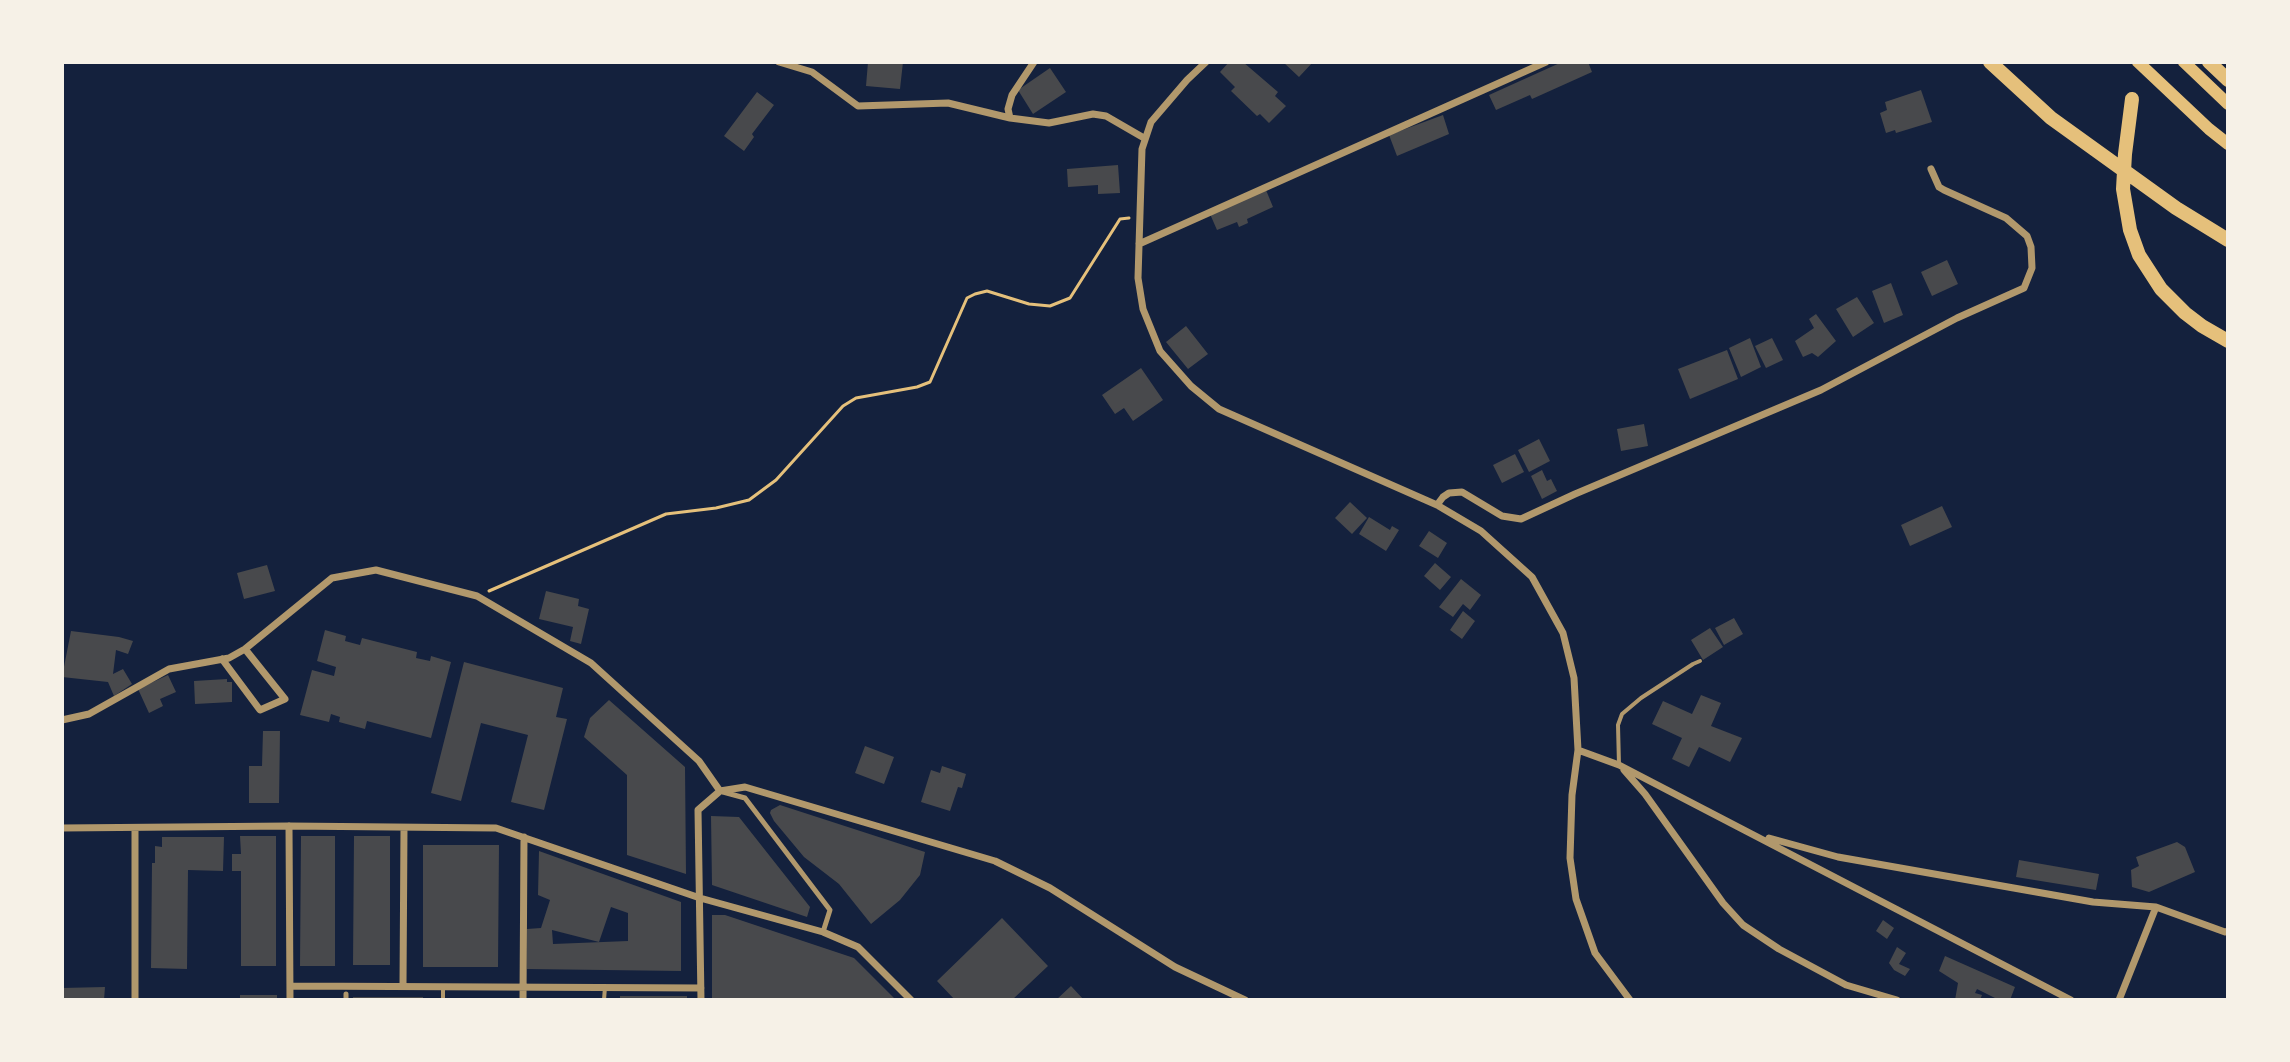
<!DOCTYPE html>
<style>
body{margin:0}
#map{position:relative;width:2290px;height:1062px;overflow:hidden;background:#14213d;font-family:Jost,sans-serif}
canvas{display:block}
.frame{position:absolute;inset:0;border:64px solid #f6f1e7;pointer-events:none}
</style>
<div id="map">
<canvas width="2290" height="1062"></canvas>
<div class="frame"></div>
</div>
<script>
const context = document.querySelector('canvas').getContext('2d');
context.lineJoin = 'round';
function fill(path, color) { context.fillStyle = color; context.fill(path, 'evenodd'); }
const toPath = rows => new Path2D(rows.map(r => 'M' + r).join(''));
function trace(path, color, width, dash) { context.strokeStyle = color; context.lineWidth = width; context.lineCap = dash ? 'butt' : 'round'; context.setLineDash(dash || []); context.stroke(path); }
fill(toPath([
 [868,62,903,62,900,89,866,86],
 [1229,62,1243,62,1278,92,1275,96,1286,106,1269,123,1260,114,1257,116,1231,91,1235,87,1220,72],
 [1283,62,1313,62,1299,77],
 [1562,62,1588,62,1592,72,1532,99,1530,95,1496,110,1489,95],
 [1050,68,1066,92,1033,114,1018,90],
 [1921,90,1932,122,1896,133,1895,130,1886,133,1880,113,1887,110,1885,102],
 [757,92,774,105,752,134,754,137,744,151,724,136],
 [1443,115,1449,134,1397,156,1389,135],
 [1118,165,1120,193,1098,194,1098,185,1068,187,1067,169],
 [1266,190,1273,207,1247,219,1248,223,1239,227,1237,222,1217,230,1210,214],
 [1947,260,1958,284,1932,296,1921,272],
 [1891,283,1903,315,1884,323,1872,291],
 [1857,297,1874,323,1853,337,1836,309],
 [1816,314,1836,341,1818,357,1812,353,1803,357,1795,341,1814,328,1809,319],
 [1186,326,1208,354,1188,369,1166,342],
 [1750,338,1761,367,1741,377,1729,348],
 [1772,338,1783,360,1766,368,1755,346],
 [1727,350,1738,379,1690,399,1678,369],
 [1141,368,1163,400,1133,421,1124,408,1115,414,1102,395],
 [1644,424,1648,446,1621,451,1617,429],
 [1539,439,1550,461,1529,472,1518,450],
 [1515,454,1524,472,1502,483,1493,465],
 [1542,470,1547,481,1551,479,1557,491,1542,499,1531,476],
 [1350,502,1367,518,1352,534,1335,518],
 [1942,506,1952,527,1910,546,1901,525],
 [1369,517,1390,530,1392,526,1399,530,1386,551,1359,534],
 [1429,531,1447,543,1438,558,1419,546],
 [1435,563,1451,577,1440,590,1424,576],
 [267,565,275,591,244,599,237,573],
 [1461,579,1481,595,1470,610,1463,604,1453,617,1439,607],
 [546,591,579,599,578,606,589,609,581,644,570,641,573,627,539,619],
 [1463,611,1475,621,1462,639,1450,630],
 [1734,618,1743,634,1724,645,1715,628],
 [1710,628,1723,647,1703,660,1691,640],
 [325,630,346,636,345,641,360,645,362,638,417,652,416,658,430,661,431,656,451,662,431,738,367,721,365,729,339,722,340,717,331,714,329,722,300,715,312,670,334,676,336,667,317,661],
 [71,631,119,637,133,641,128,654,116,650,113,674,123,669,132,684,114,696,108,682,62,677],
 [464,662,563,688,556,717,567,719,544,810,511,802,528,735,481,723,461,801,431,793],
 [168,675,176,692,160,699,163,706,149,713,138,689],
 [227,679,227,682,232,682,232,702,195,704,194,681],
 [1701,695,1721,703,1711,726,1742,738,1730,762,1699,747,1689,767,1672,759,1682,738,1652,724,1663,701,1692,714],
 [609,700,685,767,686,874,627,855,627,775,584,737,590,718],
 [263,731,280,731,279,803,249,803,249,766,262,766],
 [865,746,894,757,884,784,855,773],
 [942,766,966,774,962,788,958,787,950,811,921,802,931,770,940,773],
 [780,805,925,852,920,875,900,900,871,924,839,884,804,857,774,821,770,813,771,810],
 [711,816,739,817,810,907,807,917,712,885],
 [240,836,276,836,276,966,241,966,241,871,232,871,232,854,241,854],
 [301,836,335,836,335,966,300,966],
 [354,836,390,836,390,965,353,965],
 [162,837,224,837,223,871,188,870,187,969,151,968,152,863,155,863,155,846,162,847],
 [2177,842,2185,847,2195,872,2149,892,2132,887,2131,870,2139,866,2136,857],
 [423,845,499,845,498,967,423,967],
 [539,851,681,902,681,971,527,969,527,929,541,928,550,900,538,895],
 [611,907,628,913,628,941,553,944,552,930,599,942],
 [2019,860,2099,874,2096,890,2016,877],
 [712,915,725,915,854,958,896,1000,712,1000],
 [1002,918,1048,966,1012,1000,955,1000,937,981],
 [1883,920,1894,928,1887,939,1876,931],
 [1897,947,1906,953,1899,964,1910,969,1905,976,1894,970,1889,963],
 [1945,956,2015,987,2010,1000,1999,1000,1977,989,1975,993,1982,995,1980,1000,1955,1000,1958,983,1939,971],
 [1071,986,1084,1000,1056,1000],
 [105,987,104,1000,62,1000,62,988],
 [240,995,277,995,277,1000,240,1000],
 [620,996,687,996,687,1000,620,1000],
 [353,997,423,997,423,1000,353,1000]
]), '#48494c');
trace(toPath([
 [489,591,666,514,716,508,749,500,776,480,843,406,856,398,917,387,930,382,967,298,975,294,987,291,1029,304,1050,306,1070,298,1120,219,1129,218]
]), '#e5c07b', 3);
trace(toPath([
 [1619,765,1618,725,1622,714,1641,698,1693,664,1700,661],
 [443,988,443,1000],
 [604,1000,605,987]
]), '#b1986c', 4);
trace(toPath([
 [723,792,745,798,830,910,823,932],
 [346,1000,346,994]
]), '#b1986c', 5);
trace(toPath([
 [779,62,812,72,858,106,948,103,1010,118,1049,123,1093,114,1106,116,1144,138],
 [1206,62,1187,80,1151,122,1142,149,1138,278,1143,309,1160,351,1191,386,1219,409,1437,505,1481,531,1532,577,1563,633,1574,678,1578,750,1572,795,1570,858,1576,899,1595,953,1630,1000],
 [1010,118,1008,109,1012,95,1034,62],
 [1139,244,1546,62],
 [1437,505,1443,497,1449,493,1462,492,1502,516,1521,519,1575,494,1821,390,1957,318,2024,288,2032,268,2031,247,2027,236,2006,218,1944,190,1939,187,1931,169],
 [222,659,260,710,285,699,245,649],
 [62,720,89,714,169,669,229,658,245,649,332,578,376,570,477,596,591,663,699,761,720,791],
 [1578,750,1619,765,2071,1000],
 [1624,770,1645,794,1723,903,1743,925,1779,949,1846,985,1897,1000],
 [720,791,745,787,995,861,1050,888,1175,967,1245,1000],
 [289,826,290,1000],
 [62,828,289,826,496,828,700,898,823,932,858,947,911,1000],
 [135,828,135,1000],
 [1769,838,1838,857,2093,902,2156,907,2225,932,2228,931],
 [403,985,404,828],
 [290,986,701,988],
 [523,1000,524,837],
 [701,1000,698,810,720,791],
 [2119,1000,2156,907]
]), '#b1986c', 7);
trace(toPath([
 [2138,62,2209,129,2228,144],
 [2184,62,2228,104]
]), '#e5c07b', 12);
trace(toPath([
 [1990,62,2051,118,2176,208,2228,240],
 [2209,62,2228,80],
 [2132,99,2125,154,2123,189,2130,230,2139,255,2161,289,2185,313,2202,326,2228,341]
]), '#e5c07b', 14);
</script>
